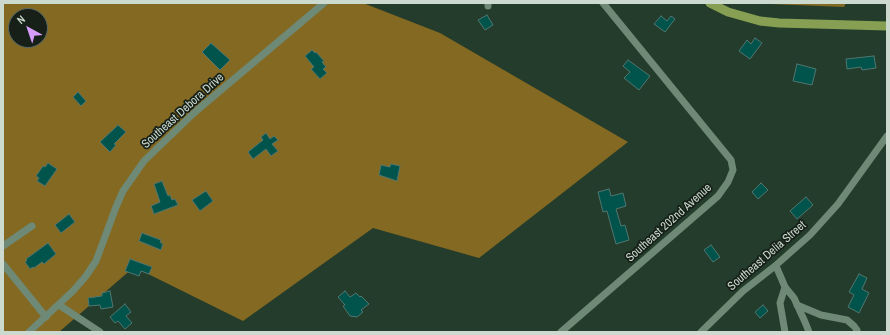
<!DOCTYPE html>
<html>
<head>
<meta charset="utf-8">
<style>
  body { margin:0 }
  #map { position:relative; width:890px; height:335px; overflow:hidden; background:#243c2b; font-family:"Archivo Narrow",sans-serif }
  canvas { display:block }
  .frame { position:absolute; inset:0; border:4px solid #cbd9ce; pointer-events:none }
  .north { position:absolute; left:8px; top:8px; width:40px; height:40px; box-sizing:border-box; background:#162018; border:1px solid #5e6a61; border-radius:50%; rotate:320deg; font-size:11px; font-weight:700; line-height:16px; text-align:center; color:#cbd9ce }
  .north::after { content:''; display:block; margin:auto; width:14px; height:18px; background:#d79bf9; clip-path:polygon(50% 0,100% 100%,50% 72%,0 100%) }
</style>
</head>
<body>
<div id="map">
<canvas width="890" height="335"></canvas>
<div class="frame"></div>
<div class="north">N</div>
</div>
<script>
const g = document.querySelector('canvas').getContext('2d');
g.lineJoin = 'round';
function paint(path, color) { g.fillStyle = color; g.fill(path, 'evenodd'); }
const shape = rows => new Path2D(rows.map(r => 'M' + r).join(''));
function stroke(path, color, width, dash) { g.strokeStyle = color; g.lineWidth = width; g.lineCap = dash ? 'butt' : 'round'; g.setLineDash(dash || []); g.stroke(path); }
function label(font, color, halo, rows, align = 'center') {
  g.font = font + ' "Archivo Narrow",sans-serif'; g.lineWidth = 3.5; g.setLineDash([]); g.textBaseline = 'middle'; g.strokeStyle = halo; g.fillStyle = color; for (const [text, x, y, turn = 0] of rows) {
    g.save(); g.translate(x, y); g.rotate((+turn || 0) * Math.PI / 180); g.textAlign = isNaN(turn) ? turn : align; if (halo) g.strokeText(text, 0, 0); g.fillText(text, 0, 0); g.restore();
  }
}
const forest = shape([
  [3,3,363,3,440,33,628,142,479,258,373,228,243,321,134,267,59,332,3,332],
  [16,16,40,16,40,40,16,40],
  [747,3,846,3,844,7]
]);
const stream = shape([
  [887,293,887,294]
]);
const building = shape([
  [487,15,493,25,485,30,478,20,487,15],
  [661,16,667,21,671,16,675,19,665,32,654,24,661,16],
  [755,38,762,43,750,59,739,51,747,40,751,44,755,38],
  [211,43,230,60,220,70,202,52,211,43],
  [312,50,315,53,316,52,324,61,322,62,326,67,323,69,327,73,320,79,311,69,314,67,305,56,312,50],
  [874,56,876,68,862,70,861,67,847,69,846,59,874,56],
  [628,60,650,76,639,90,624,78,630,72,623,66,628,60],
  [797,64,816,69,812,85,793,81,797,64],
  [78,92,86,101,81,106,73,97,78,92],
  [118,125,126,132,114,144,116,145,110,152,100,142,118,125],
  [266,133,270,139,274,136,278,140,272,144,278,151,271,156,266,149,253,159,248,152,263,140,261,137,266,133],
  [48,163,57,169,45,186,37,181,39,178,36,176,43,166,45,167,48,163],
  [391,164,400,166,397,181,379,175,381,165,390,167,391,164],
  [162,181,168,196,170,195,172,200,175,199,178,205,154,214,151,206,160,202,154,184,162,181],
  [761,183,768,190,758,199,752,192,761,183],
  [609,189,611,196,623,193,626,206,616,209,621,226,625,225,629,240,616,244,607,211,603,212,598,192,609,189],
  [206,191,213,201,200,211,192,200,206,191],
  [806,197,813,205,797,219,790,211,806,197],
  [69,214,75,222,61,233,55,225,69,214],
  [142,233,161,240,160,242,163,244,161,250,139,241,142,233],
  [48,243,56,254,44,264,42,262,34,268,33,267,30,269,25,262,27,260,26,259,48,243],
  [711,245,720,257,713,262,704,250,711,245],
  [130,259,152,267,149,274,141,271,139,276,125,271,130,259],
  [859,274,867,278,862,289,869,293,859,313,848,307,854,295,849,292,859,274],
  [110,291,113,307,101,309,100,305,89,306,88,298,102,296,102,293,110,291],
  [345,291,350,297,356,293,360,297,361,296,369,304,361,310,363,312,357,317,350,316,343,306,345,305,338,297,345,291],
  [125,304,131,312,126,316,132,323,125,329,118,321,115,323,110,317,125,304],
  [763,305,768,311,760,318,755,312,763,305]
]);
const minor = shape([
  [488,6,488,3],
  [3,246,32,226],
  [3,264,46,317],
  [776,266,785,287,780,303,785,332],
  [785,287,794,298,805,322,809,332],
  [59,305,100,332],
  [797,305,821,315,847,320,854,326,857,330,856,332],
  [29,332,73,291,86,276,96,261,116,207,123,191,144,161,195,112,324,3],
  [561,332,718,196,728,182,733,170,731,160,603,3],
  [701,332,743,291,775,266,810,235,838,204,887,136]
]);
const major = shape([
  [710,3,728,12,760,21,779,23,887,26]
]);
const streetNames = [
  ["Southeast Debora Drive",183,111,-42],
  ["Southeast 202nd Avenue",669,223,-42],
  ["Southeast Delia Street",767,256,-41]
];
paint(forest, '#846922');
stroke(stream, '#0d1d22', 2);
paint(building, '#01544c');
stroke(building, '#517670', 1);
stroke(minor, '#6e8975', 7);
stroke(major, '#869f53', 9);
label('12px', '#cbd9ce', '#162018', streetNames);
</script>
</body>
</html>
